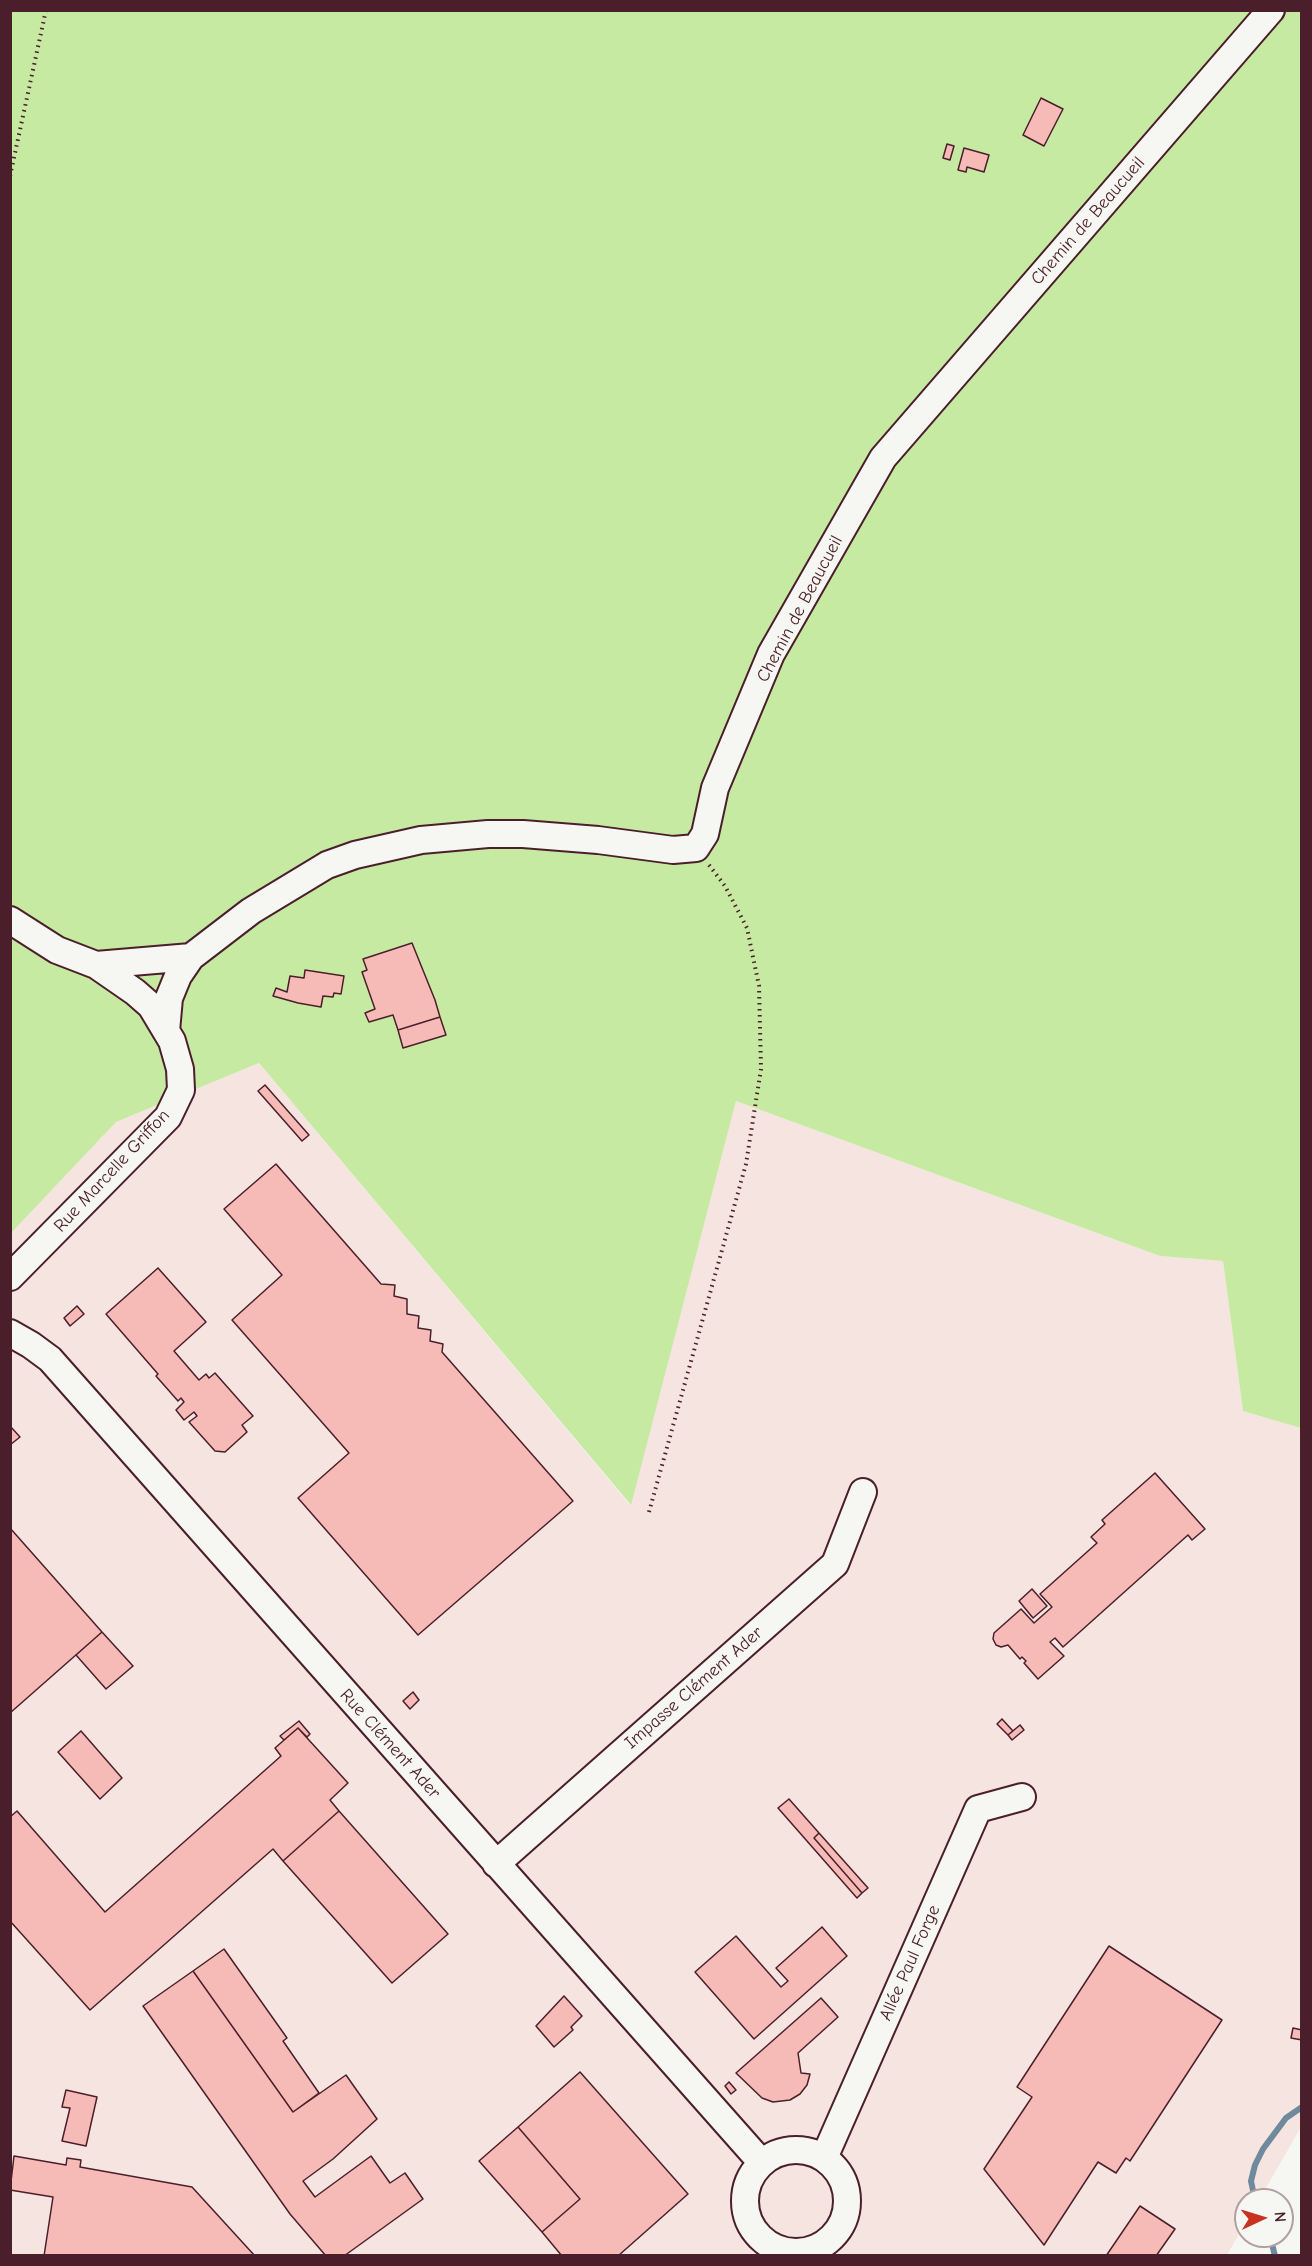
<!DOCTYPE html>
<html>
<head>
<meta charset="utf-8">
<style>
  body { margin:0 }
  #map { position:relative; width:1312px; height:2266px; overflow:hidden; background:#f6f6f2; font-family:"Comic Neue",sans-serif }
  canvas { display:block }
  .frame { position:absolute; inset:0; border:12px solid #4a1f2b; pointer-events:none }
  .north { position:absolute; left:1234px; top:2188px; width:60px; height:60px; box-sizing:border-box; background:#f6f6f2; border:2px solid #b1a0a2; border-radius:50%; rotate:86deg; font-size:16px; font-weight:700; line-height:24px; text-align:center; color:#4a1f2b }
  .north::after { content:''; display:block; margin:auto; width:21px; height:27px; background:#c8321e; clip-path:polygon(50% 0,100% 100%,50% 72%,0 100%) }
</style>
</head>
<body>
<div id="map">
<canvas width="1312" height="2266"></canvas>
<div class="frame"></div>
<div class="north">N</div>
</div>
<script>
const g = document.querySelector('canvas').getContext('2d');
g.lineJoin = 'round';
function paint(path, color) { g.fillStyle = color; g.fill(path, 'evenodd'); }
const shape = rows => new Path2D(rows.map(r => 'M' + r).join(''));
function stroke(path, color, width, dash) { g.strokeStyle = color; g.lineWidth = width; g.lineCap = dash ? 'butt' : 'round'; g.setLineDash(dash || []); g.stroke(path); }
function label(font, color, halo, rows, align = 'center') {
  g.font = font + ' "Comic Neue",sans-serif'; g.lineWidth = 4.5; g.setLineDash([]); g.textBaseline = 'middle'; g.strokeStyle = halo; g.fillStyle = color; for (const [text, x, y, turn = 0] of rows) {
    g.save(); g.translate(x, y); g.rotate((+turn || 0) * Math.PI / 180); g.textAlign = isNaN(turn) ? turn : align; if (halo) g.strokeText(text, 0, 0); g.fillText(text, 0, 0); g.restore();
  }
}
const built = shape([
  [259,1063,630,1505,736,1101,1160,1256,1223,1261,1243,1411,1302,1428,1301,2127,1259,2200,1246,2200,1246,2222,1227,2255,11,2255,10,1233,116,1122]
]);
const green = shape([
  [11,11,1301,11,1301,1428,1243,1411,1223,1261,1160,1256,736,1101,631,1505,259,1063,116,1122,11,1233]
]);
const stream = shape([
  [1255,2200,1251,2181,1255,2165,1263,2149,1286,2118,1302,2107],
  [1270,2236,1275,2256]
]);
const building = shape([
  [1041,98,1063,109,1044,146,1023,135,1041,98],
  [947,144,954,146,950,160,943,158,947,144],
  [964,148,989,155,984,172,967,167,966,172,958,170,964,148],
  [412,943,435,1000,440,1017,398,1030,393,1015,369,1022,365,1013,375,1009,362,972,367,970,363,959,412,943],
  [305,970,344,976,341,994,334,993,333,997,323,996,321,1007,298,1003,273,996,276,988,287,992,290,976,304,978,305,970],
  [440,1017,446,1035,403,1048,398,1030,440,1017],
  [265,1085,309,1135,302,1141,258,1091,265,1085],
  [276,1164,381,1284,395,1285,394,1296,407,1299,407,1314,419,1316,418,1328,431,1330,430,1341,443,1344,442,1352,573,1501,418,1635,298,1498,349,1453,232,1320,282,1275,224,1209,276,1164],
  [158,1268,206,1322,174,1351,199,1380,206,1374,209,1378,215,1373,253,1416,242,1425,247,1432,225,1452,215,1451,189,1422,197,1416,194,1412,184,1420,176,1410,184,1402,181,1398,178,1401,156,1376,158,1374,106,1314,158,1268],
  [77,1306,84,1314,70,1326,64,1318,77,1306],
  [10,1426,20,1437,10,1445,10,1426],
  [1155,1473,1205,1529,1192,1540,1188,1535,1063,1647,1055,1638,1050,1642,1064,1656,1038,1679,1024,1663,1026,1661,1022,1657,1020,1659,1008,1645,1001,1647,996,1645,993,1639,994,1633,1021,1609,1034,1623,1052,1607,1040,1594,1097,1543,1091,1537,1105,1524,1102,1520,1155,1473],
  [10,1528,102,1632,10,1713,10,1528],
  [1032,1589,1047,1606,1033,1618,1019,1601,1032,1589],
  [102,1632,133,1666,106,1689,76,1655,102,1632],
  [413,1692,419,1700,410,1709,403,1701,413,1692],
  [1002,1719,1013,1731,1008,1735,997,1724,1002,1719],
  [299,1721,310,1734,307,1737,298,1728,284,1740,280,1736,299,1721],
  [1020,1725,1024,1730,1012,1740,1008,1735,1020,1725],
  [298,1728,348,1783,330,1800,339,1811,283,1861,273,1849,90,2010,10,1921,10,1817,17,1811,105,1912,281,1756,275,1748,298,1728],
  [81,1731,122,1778,100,1799,58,1752,81,1731],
  [789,1799,819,1833,814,1838,862,1893,857,1898,778,1808,789,1799],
  [339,1811,448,1934,392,1983,283,1861,339,1811],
  [819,1833,868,1888,862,1893,814,1838,819,1833],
  [822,1927,847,1956,754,2039,695,1972,736,1936,781,1987,788,1981,776,1968,822,1927],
  [1109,1946,1222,2020,1130,2161,1126,2158,1116,2173,1098,2162,1044,2245,984,2169,1032,2097,1017,2087,1109,1946],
  [224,1949,287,2038,283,2041,319,2093,293,2112,193,1971,224,1949],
  [193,1971,293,2112,346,2075,377,2119,333,2159,303,2181,315,2197,371,2156,390,2183,405,2173,423,2199,344,2256,326,2256,290,2214,143,2006,193,1971],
  [564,1996,582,2016,571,2027,573,2030,554,2047,536,2026,564,1996],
  [821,1998,838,2017,798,2053,801,2073,810,2074,807,2085,800,2094,790,2100,773,2102,762,2098,736,2073,821,1998],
  [1293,2028,1302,2030,1302,2040,1291,2038,1293,2028],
  [580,2072,688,2194,618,2256,562,2256,542,2232,580,2199,518,2127,580,2072],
  [729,2082,736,2090,731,2094,725,2086,729,2082],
  [66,2090,97,2097,86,2146,62,2141,70,2108,62,2107,66,2090],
  [518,2127,580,2199,542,2232,479,2161,518,2127],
  [14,2156,66,2165,67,2158,81,2160,80,2167,192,2187,255,2256,44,2256,53,2197,10,2190,14,2156],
  [1140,2206,1175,2229,1156,2256,1106,2256,1140,2206]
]);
const path = shape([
  [10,176,46,10],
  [649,1512,746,1164,761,1069,759,986,747,928,725,886,709,865],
  [804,2252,807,2256]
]);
const minor = shape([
  [10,920,57,950,96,965,135,992,151,1006,172,1041,180,1069,181,1090,168,1117,10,1277],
  [191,957,251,911,327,865,355,855,421,840,488,834,523,834,598,840,673,850,696,848,705,834,715,788,771,654,883,458,1271,10],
  [96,965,191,957,178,976,169,998,166,1031],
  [10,1333,31,1345,50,1359,762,2163],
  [496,1864,835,1564,863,1492],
  '745 2201a51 51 0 1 1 102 0a51 51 0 1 1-102 0Z',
  [824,2158,978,1809,1022,1797]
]);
const streetNames = [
  ["Chemin de Beaucueil",1088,221,-49],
  ["Chemin de Beaucueil",800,609,-62],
  ["Rue Marcelle Griffon",112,1171,-47],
  ["Impasse Clément Ader",694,1688,-41],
  ["Rue Clément Ader",390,1744,48],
  ["Allée Paul Forge",910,1963,-66]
];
paint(built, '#f6e4e0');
paint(green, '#c7eaa3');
stroke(stream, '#6f899d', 6);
paint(building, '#f7bbb7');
stroke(building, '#4a1f2b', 1.5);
stroke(minor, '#4a1f2b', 30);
stroke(path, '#4a1f2b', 4, [1.5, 4.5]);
stroke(minor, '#f6f6f2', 26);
label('18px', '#4a1f2b', '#f6f6f2', streetNames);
</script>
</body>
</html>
